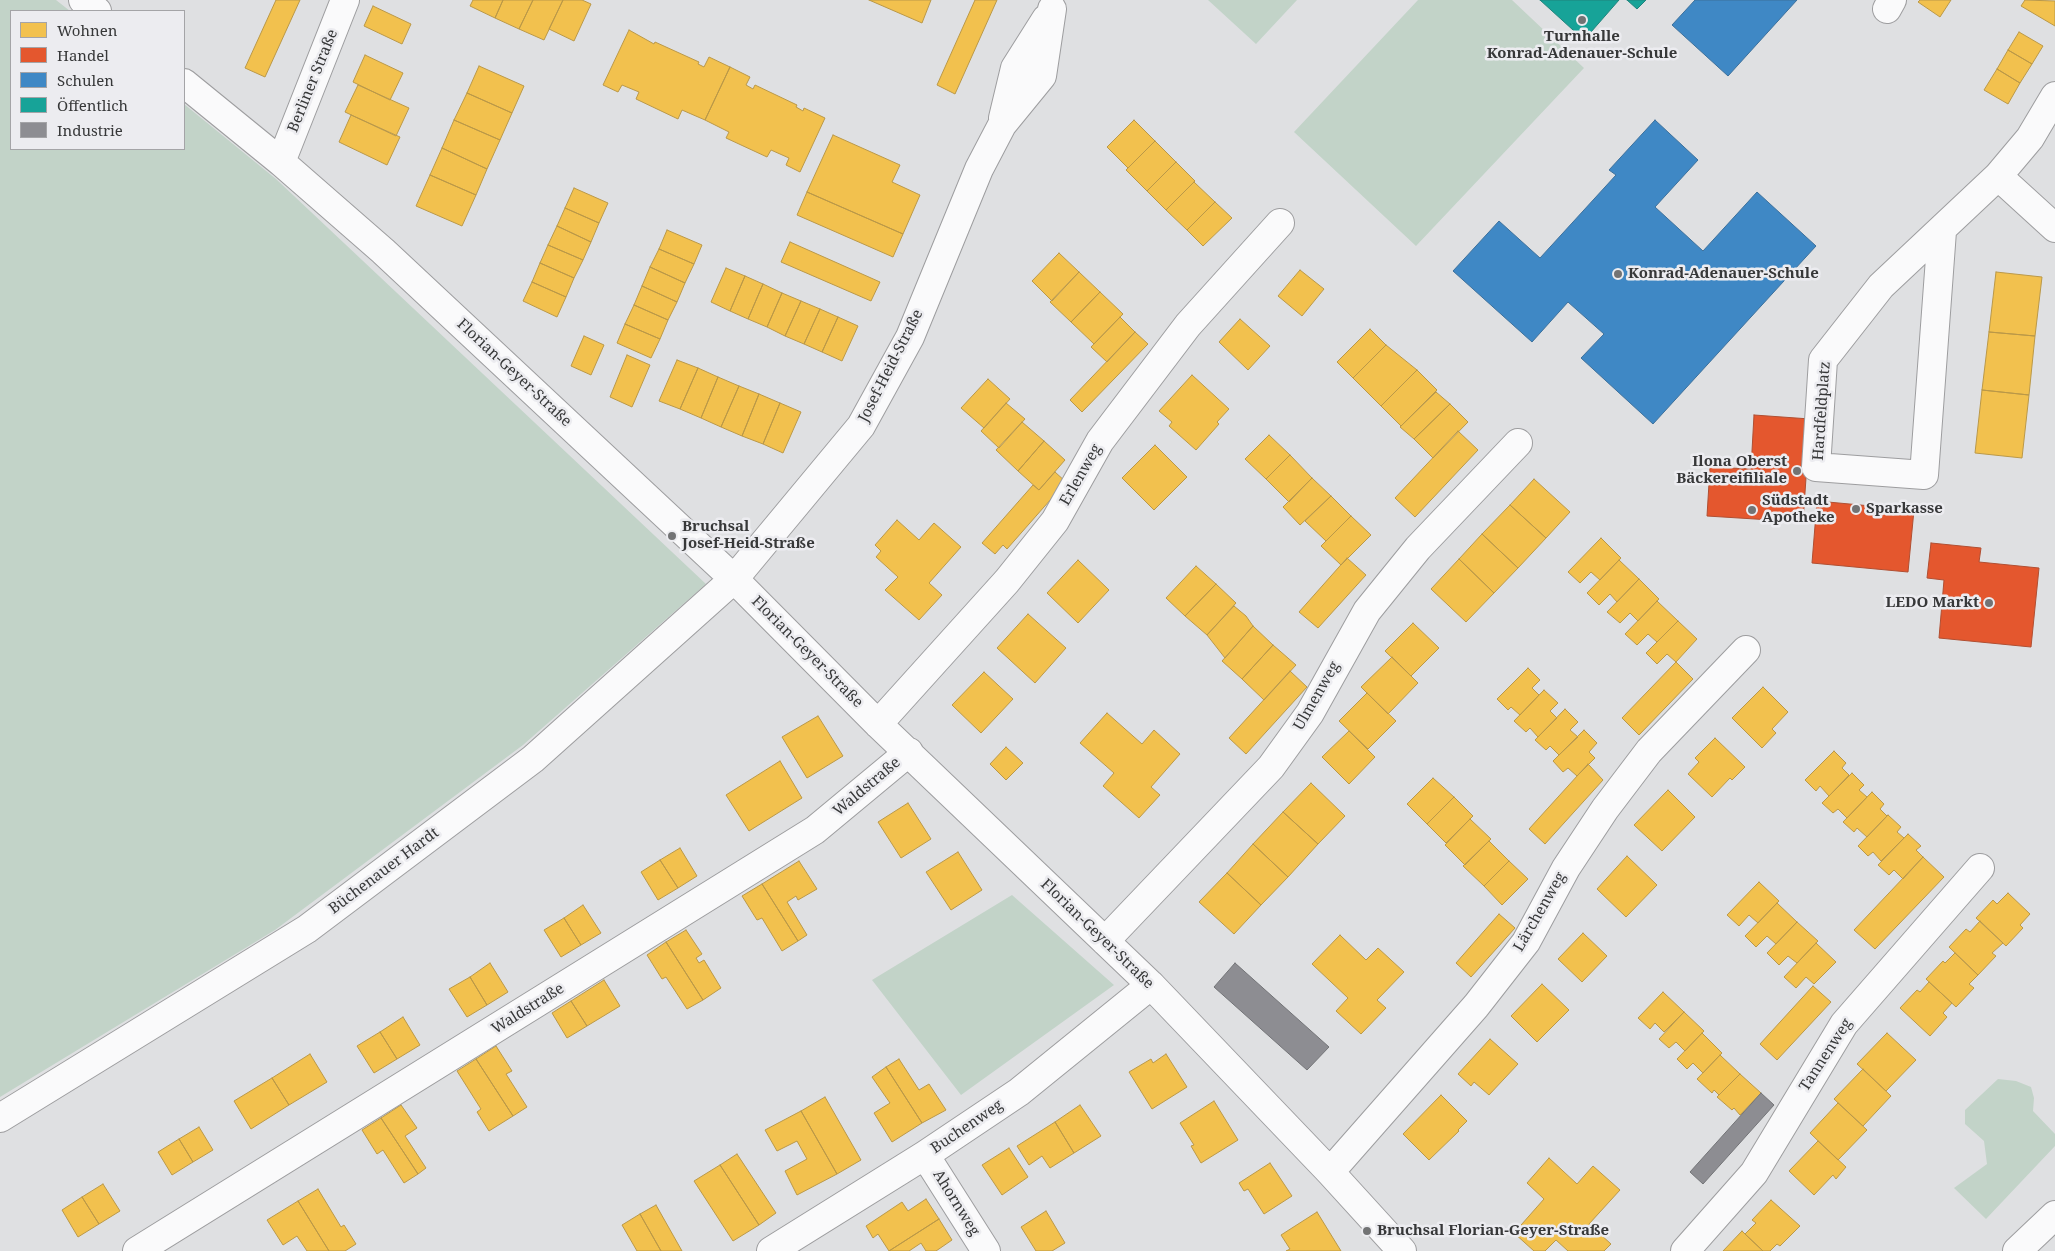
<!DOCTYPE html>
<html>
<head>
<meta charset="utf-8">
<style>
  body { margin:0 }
  #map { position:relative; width:2055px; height:1251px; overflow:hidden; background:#dfe0e2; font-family:"Noto Serif",serif }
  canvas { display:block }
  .legend { position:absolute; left:10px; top:10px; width:175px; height:140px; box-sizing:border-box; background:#ececf0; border:1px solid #a4a4a7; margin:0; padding:6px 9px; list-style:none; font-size:15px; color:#373839 }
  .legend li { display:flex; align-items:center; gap:10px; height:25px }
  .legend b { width:25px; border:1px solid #a4a4a7 }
</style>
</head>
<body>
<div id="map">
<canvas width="2055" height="1251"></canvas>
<ul class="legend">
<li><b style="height:14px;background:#f2c14e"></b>Wohnen</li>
<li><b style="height:14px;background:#e4572e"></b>Handel</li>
<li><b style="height:14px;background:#3f88c5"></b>Schulen</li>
<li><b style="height:14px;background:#17a398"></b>Öffentlich</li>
<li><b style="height:14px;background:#8d8d92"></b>Industrie</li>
</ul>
</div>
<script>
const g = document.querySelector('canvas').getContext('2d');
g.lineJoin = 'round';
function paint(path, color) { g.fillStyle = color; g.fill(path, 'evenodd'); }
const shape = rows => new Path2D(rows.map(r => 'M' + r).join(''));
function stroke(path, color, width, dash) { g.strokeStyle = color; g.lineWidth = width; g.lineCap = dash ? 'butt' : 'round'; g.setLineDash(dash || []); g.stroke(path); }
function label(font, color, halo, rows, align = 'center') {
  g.font = font + ' "Noto Serif",serif'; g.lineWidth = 5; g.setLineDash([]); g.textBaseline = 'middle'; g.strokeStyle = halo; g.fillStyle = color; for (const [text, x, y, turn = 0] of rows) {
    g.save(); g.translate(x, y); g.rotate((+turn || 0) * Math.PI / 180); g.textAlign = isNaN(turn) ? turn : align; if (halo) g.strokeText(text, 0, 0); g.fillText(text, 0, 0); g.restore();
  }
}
const green = shape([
  [0,0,56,0,70,11,11,11,11,149,184,149,184,104,276,179,706,584,523,745,275,930,0,1097],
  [1208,0,1297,0,1256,44],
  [1418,0,1512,0,1584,68,1416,246,1294,132],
  [1012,895,1114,985,961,1095,872,980],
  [1998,1079,2016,1081,2031,1087,2034,1098,2033,1111,2055,1134,2055,1146,1986,1219,1954,1188,1987,1164,1984,1141,1965,1124,1965,1110]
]);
const homes = shape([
  [276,0,300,0,265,77,245,68,276,0],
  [473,0,503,0,495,18,470,6,473,0],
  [503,0,533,0,519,29,495,18,503,0],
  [533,0,563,0,544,40,519,29,533,0],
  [563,0,582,0,591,4,574,41,549,29,563,0],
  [869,0,931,0,922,23,869,0],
  [975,0,997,0,955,94,937,85,975,0],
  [1920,0,1951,0,1940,17,1918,2,1920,0],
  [2025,0,2055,1,2055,26,2021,6,2025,0],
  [373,6,411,24,402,44,364,26,373,6],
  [629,30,654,44,655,42,699,62,698,64,704,67,709,57,730,67,705,120,682,110,678,119,636,99,639,92,622,85,618,92,603,85,629,30],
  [2019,32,2043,46,2032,64,2008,50,2019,32],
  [2008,50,2032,64,2020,83,1997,69,2008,50],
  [365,55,403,73,390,100,353,82,365,55],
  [479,66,524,86,512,113,467,93,479,66],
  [730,67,750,77,746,85,753,89,755,85,797,105,796,107,803,111,804,108,825,118,800,172,786,165,789,158,771,150,767,157,726,138,729,132,705,120,730,67],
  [1997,69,2020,83,2008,104,1984,90,1997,69],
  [358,85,409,108,396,136,345,112,358,85],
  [467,93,512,113,500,140,454,120,467,93],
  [351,115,400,137,387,165,339,142,351,115],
  [454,120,500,140,487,169,442,148,454,120],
  [1134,120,1155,141,1128,168,1107,147,1134,120],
  [833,135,900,165,892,182,920,195,903,234,807,192,833,135],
  [1155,141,1176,162,1147,191,1126,170,1155,141],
  [442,148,487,169,476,195,430,175,442,148],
  [1176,162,1195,181,1166,210,1147,191,1176,162],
  [430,175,476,195,462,226,416,206,430,175],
  [1194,182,1215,202,1187,230,1166,210,1194,182],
  [574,188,608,203,599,223,565,208,574,188],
  [807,192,903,234,893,257,797,215,807,192],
  [1215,202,1232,218,1203,246,1187,230,1215,202],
  [565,208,599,223,591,242,557,226,565,208],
  [557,226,591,242,583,260,548,245,557,226],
  [667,230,702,245,694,264,659,249,667,230],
  [790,242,880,282,871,301,781,262,790,242],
  [548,245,583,260,574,278,540,263,548,245],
  [659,249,694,264,685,283,650,267,659,249],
  [1059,253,1079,272,1052,301,1032,281,1059,253],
  [540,263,574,278,566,297,532,282,540,263],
  [650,267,685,283,677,302,642,286,650,267],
  [726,268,745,276,730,311,711,302,726,268],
  [1300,270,1324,289,1302,316,1278,296,1300,270],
  [1079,272,1100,292,1071,322,1050,302,1079,272],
  [1996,272,2042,277,2035,336,1989,332,1996,272],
  [745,276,763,284,748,319,730,311,745,276],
  [532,282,566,297,557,317,523,301,532,282],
  [763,284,782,293,767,327,748,319,763,284],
  [642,286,677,302,668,320,634,305,642,286],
  [1100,292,1123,314,1094,344,1071,322,1100,292],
  [782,293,801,301,785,336,767,327,782,293],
  [801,301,820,309,804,344,785,336,801,301],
  [634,305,668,320,660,339,625,324,634,305],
  [820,309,838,317,822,352,804,344,820,309],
  [838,317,858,326,842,361,822,352,838,317],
  [1120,317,1135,332,1107,362,1091,347,1120,317],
  [1240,319,1270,346,1248,370,1219,342,1240,319],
  [625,324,660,339,651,358,617,343,625,324],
  [1370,329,1386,345,1353,378,1337,362,1370,329],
  [1135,332,1148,344,1082,412,1070,400,1135,332],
  [1989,332,2035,336,2029,395,1982,390,1989,332],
  [584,336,604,345,591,375,571,366,584,336],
  [1386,345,1417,370,1381,406,1353,378,1386,345],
  [627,355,650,365,632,407,610,397,627,355],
  [677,360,698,368,680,409,659,401,677,360],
  [698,368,718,377,701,418,680,409,698,368],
  [1417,370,1437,390,1401,426,1381,406,1417,370],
  [1192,375,1229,409,1217,422,1219,424,1196,450,1169,426,1172,422,1159,411,1192,375],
  [718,377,739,386,721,427,701,418,718,377],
  [988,379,1010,399,984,428,961,408,988,379],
  [739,386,759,394,742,436,721,427,739,386],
  [1982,390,2029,395,2022,458,1975,453,1982,390],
  [1436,392,1450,404,1414,439,1400,427,1436,392],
  [759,394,780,403,763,444,742,436,759,394],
  [780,403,801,412,783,453,763,444,780,403],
  [1006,403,1025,419,999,448,981,431,1006,403],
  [1450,404,1468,422,1433,458,1414,439,1450,404],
  [1022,422,1044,441,1018,471,996,450,1022,422],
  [1458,431,1478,450,1415,517,1395,498,1458,431],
  [1269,435,1290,455,1266,479,1245,459,1269,435],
  [1044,441,1065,460,1039,490,1018,471,1044,441],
  [1155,445,1187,477,1154,510,1122,478,1155,445],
  [1290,455,1312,478,1289,502,1266,479,1290,455],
  [1055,472,1066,482,1007,549,1003,545,995,554,982,543,1033,485,1039,490,1055,472],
  [1312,478,1331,496,1300,525,1283,507,1312,478],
  [1534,479,1570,512,1546,538,1510,505,1534,479],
  [1331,496,1351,516,1326,541,1305,521,1331,496],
  [1510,505,1546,538,1518,568,1482,534,1510,505],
  [1351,516,1371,535,1341,565,1321,546,1351,516],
  [897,520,919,540,934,523,961,547,929,583,942,595,919,620,885,590,898,577,876,557,881,551,875,545,897,520],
  [1482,534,1518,568,1494,593,1459,559,1482,534],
  [1601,538,1621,558,1600,580,1591,572,1580,583,1568,572,1601,538],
  [1347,558,1366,575,1318,628,1299,612,1347,558],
  [1459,559,1494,593,1466,622,1431,589,1459,559],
  [1078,560,1109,590,1078,623,1047,593,1078,560],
  [1619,560,1639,579,1617,602,1610,594,1599,605,1587,593,1619,560],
  [1196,566,1216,584,1185,616,1166,598,1196,566],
  [1639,579,1659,599,1638,621,1630,613,1620,623,1607,612,1639,579],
  [1216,584,1236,603,1207,635,1185,616,1216,584],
  [1657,601,1678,621,1657,642,1648,634,1637,645,1625,634,1657,601],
  [1234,606,1246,616,1253,626,1225,658,1207,635,1234,606],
  [1028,614,1066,648,1035,683,997,648,1028,614],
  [1678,621,1697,639,1676,662,1667,654,1657,664,1646,653,1678,621],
  [1413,623,1439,648,1411,676,1385,651,1413,623],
  [1253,626,1273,645,1242,679,1222,661,1253,626],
  [1273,645,1296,665,1264,700,1242,679,1273,645],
  [1392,657,1418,683,1388,714,1361,687,1392,657],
  [1676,662,1693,679,1639,735,1622,718,1676,662],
  [1528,668,1540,680,1532,688,1539,695,1520,715,1511,707,1508,710,1497,699,1528,668],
  [1290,671,1307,687,1246,754,1229,738,1290,671],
  [984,672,1013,699,981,733,952,705,984,672],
  [1763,687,1788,712,1772,729,1776,733,1762,748,1732,718,1763,687],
  [1544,690,1558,703,1550,711,1557,718,1538,737,1530,728,1526,732,1514,721,1544,690],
  [1367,693,1396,721,1368,749,1339,721,1367,693],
  [1565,709,1578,722,1570,730,1578,737,1559,755,1550,746,1546,750,1535,740,1565,709],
  [1107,713,1142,744,1154,730,1180,754,1151,787,1160,795,1139,818,1103,786,1114,773,1080,743,1107,713],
  [818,716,843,756,807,778,782,737,818,716],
  [1584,730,1597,743,1589,752,1595,758,1577,776,1568,768,1563,772,1553,761,1584,730],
  [1349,731,1375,757,1349,784,1322,757,1349,731],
  [1715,738,1745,767,1732,780,1730,778,1712,797,1688,774,1699,762,1695,758,1715,738],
  [1006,747,1023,763,1006,780,990,764,1006,747],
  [1834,751,1846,763,1842,768,1849,775,1829,796,1820,786,1816,791,1805,780,1834,751],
  [780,761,802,798,749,831,726,795,780,761],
  [1588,764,1603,780,1545,844,1529,829,1588,764],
  [1852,773,1864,785,1859,790,1867,797,1847,818,1838,809,1833,813,1822,803,1852,773],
  [1433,778,1454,797,1427,824,1407,804,1433,778],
  [1311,783,1345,816,1318,844,1283,812,1311,783],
  [1668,790,1695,817,1662,851,1634,825,1668,790],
  [1872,792,1884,804,1880,809,1887,816,1867,837,1857,828,1854,832,1843,822,1872,792],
  [1454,797,1473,816,1446,843,1427,824,1454,797],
  [908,803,931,839,901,858,878,822,908,803],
  [1283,812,1318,844,1288,877,1253,844,1283,812],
  [1888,815,1901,827,1897,832,1904,838,1881,861,1873,852,1868,856,1858,846,1888,815],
  [1470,819,1491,839,1465,865,1445,845,1470,819],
  [1908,834,1921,846,1916,850,1923,857,1903,879,1894,870,1889,875,1878,865,1908,834],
  [1489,841,1509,861,1484,886,1463,866,1489,841],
  [1253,844,1288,877,1261,905,1227,873,1253,844],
  [680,848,697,876,678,888,660,860,680,848],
  [958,852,982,890,951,910,926,872,958,852],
  [1627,856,1657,885,1626,917,1597,889,1627,856],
  [1923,857,1944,877,1875,949,1854,930,1923,857],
  [660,860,678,888,658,900,641,872,660,860],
  [799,861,817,889,798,900,796,896,787,902,807,935,798,941,762,884,799,861],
  [1509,861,1528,879,1502,905,1484,886,1509,861],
  [1227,873,1261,905,1234,934,1199,902,1227,873],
  [1759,882,1779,901,1758,923,1749,915,1739,926,1727,915,1759,882],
  [762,884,798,941,782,951,762,918,757,920,742,896,762,884],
  [2008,893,2030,914,2020,925,2023,928,2006,946,1976,918,1993,900,1997,904,2008,893],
  [1777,903,1797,922,1776,944,1767,936,1756,947,1745,936,1777,903],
  [583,905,601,933,581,945,564,918,583,905],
  [1499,914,1515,928,1471,977,1456,963,1499,914],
  [564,918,581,945,561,957,544,930,564,918],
  [1980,921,2003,943,1992,953,1996,956,1978,975,1949,947,1966,929,1970,932,1980,921],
  [1797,922,1818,941,1797,963,1788,956,1779,965,1767,953,1797,922],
  [686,930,702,954,696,958,699,963,704,960,721,988,703,1000,666,942,686,930],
  [1583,933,1607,956,1582,982,1558,959,1583,933],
  [1340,935,1366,960,1378,948,1404,972,1377,1000,1386,1008,1361,1034,1336,1011,1348,998,1312,964,1340,935],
  [666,942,703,1000,687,1009,666,977,662,979,647,955,666,942],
  [1816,943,1836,962,1814,984,1806,977,1796,988,1784,977,1816,943],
  [1955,953,1978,975,1969,984,1974,988,1956,1007,1926,979,1943,961,1945,963,1955,953],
  [490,963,508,992,487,1005,470,977,490,963],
  [470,977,487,1005,467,1017,449,989,470,977],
  [604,980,620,1006,587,1026,571,1001,604,980],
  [1929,982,1952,1003,1943,1013,1947,1017,1930,1036,1900,1008,1917,990,1920,992,1929,982],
  [1542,984,1569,1010,1537,1042,1511,1016,1542,984],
  [1813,986,1831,1002,1777,1060,1760,1044,1813,986],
  [1663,992,1684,1012,1664,1032,1655,1023,1650,1029,1638,1018,1663,992],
  [571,1001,587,1026,567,1038,552,1013,571,1001],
  [1684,1012,1704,1031,1685,1051,1676,1042,1669,1048,1659,1039,1684,1012],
  [403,1017,420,1045,397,1059,380,1032,403,1017],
  [380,1032,397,1059,374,1073,357,1046,380,1032],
  [1702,1033,1722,1053,1703,1073,1693,1063,1687,1069,1677,1059,1702,1033],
  [1887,1033,1916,1060,1886,1091,1857,1064,1887,1033],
  [1490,1039,1518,1064,1489,1095,1474,1082,1471,1086,1458,1074,1490,1039],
  [496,1046,512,1071,506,1074,527,1107,513,1116,476,1059,496,1046],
  [310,1054,327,1082,289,1105,272,1078,310,1054],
  [1166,1054,1187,1087,1152,1109,1129,1072,1151,1059,1153,1063,1166,1054],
  [1720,1055,1740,1074,1719,1095,1714,1090,1712,1093,1697,1079,1720,1055],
  [476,1059,513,1116,489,1131,477,1112,481,1109,457,1071,476,1059],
  [899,1059,919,1090,929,1084,946,1110,922,1123,886,1067,899,1059],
  [886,1067,922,1123,892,1142,874,1113,890,1103,872,1077,886,1067],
  [1863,1069,1891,1096,1863,1126,1834,1099,1863,1069],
  [1740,1074,1761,1093,1740,1115,1734,1108,1732,1110,1717,1097,1740,1074],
  [272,1078,289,1105,251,1129,234,1101,272,1078],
  [1441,1095,1467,1121,1458,1130,1459,1131,1429,1160,1403,1134,1441,1095],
  [825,1097,861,1160,837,1174,801,1111,825,1097],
  [1214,1101,1238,1140,1201,1163,1191,1146,1194,1145,1180,1123,1214,1101],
  [1838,1103,1867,1130,1838,1160,1810,1133,1838,1103],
  [401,1105,417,1128,405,1136,426,1168,418,1174,381,1118,401,1105],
  [1080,1105,1101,1136,1074,1153,1055,1122,1080,1105],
  [801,1111,837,1174,797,1195,785,1171,807,1159,797,1141,777,1151,765,1130,801,1111],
  [381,1118,418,1174,404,1183,383,1150,377,1154,362,1130,381,1118],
  [1055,1122,1074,1153,1050,1168,1042,1156,1029,1165,1017,1146,1055,1122],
  [199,1127,213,1150,193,1162,179,1139,199,1127],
  [179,1139,193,1162,172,1175,158,1152,179,1139],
  [1818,1141,1846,1167,1836,1179,1833,1175,1814,1195,1789,1171,1818,1141],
  [1009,1148,1028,1177,1002,1195,982,1165,1009,1148],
  [737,1154,776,1213,759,1225,720,1165,737,1154],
  [1549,1158,1577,1184,1593,1166,1620,1190,1589,1224,1611,1244,1604,1251,1568,1251,1556,1240,1545,1251,1534,1251,1514,1233,1544,1199,1527,1183,1549,1158],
  [1270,1163,1292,1196,1264,1214,1248,1189,1244,1191,1239,1183,1270,1163],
  [720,1165,759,1225,733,1241,694,1181,720,1165],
  [103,1184,120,1211,99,1224,82,1197,103,1184],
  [318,1189,341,1227,344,1225,356,1244,345,1251,329,1251,298,1201,318,1189],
  [82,1197,99,1224,78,1237,62,1210,82,1197],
  [926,1199,939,1219,889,1251,878,1234,873,1238,866,1226,902,1202,908,1211,926,1199],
  [1771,1200,1800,1226,1780,1246,1777,1244,1770,1251,1763,1251,1745,1234,1756,1223,1752,1220,1771,1200],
  [298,1201,329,1251,307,1251,297,1236,283,1245,267,1220,298,1201],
  [656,1205,682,1251,661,1251,640,1214,656,1205],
  [1046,1211,1065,1243,1052,1251,1036,1251,1021,1227,1046,1211],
  [1317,1212,1341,1251,1286,1251,1290,1249,1281,1235,1317,1212],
  [640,1214,661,1251,637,1251,622,1225,640,1214],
  [939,1219,952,1240,936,1251,926,1251,921,1243,909,1251,889,1251,939,1219],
  [1742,1231,1745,1234,1763,1251,1723,1251,1742,1231]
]);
const shops = shape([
  [1754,415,1810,419,1803,522,1707,516,1710,467,1751,469,1754,415],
  [1817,501,1914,510,1908,572,1812,563,1817,501],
  [1931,543,1981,548,1979,562,2039,568,2031,647,1939,638,1944,580,1927,578,1931,543]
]);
const schools = shape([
  [1695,0,1797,0,1728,76,1672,25,1695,0],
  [1655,120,1698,160,1655,207,1703,251,1757,192,1816,246,1653,424,1581,358,1604,334,1568,302,1532,342,1453,271,1499,221,1540,258,1616,175,1609,170,1655,120]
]);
const public = shape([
  [1540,0,1619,0,1584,40,1540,0],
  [1627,0,1646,0,1637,9,1627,0]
]);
const industry = shape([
  [1235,963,1329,1047,1307,1070,1214,987,1235,963],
  [1761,1093,1774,1105,1703,1184,1690,1172,1761,1093]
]);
const street = shape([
  [83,0,97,11],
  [1887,9,1892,0],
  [184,83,281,162,383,251,734,579,878,724,1151,985,1330,1172,1402,1251],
  [1003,118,1015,68,1046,19],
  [281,162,345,0],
  [1998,176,2055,228],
  [1942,231,1924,475,1816,467,1823,360,1881,286,1998,176,2030,138,2055,96],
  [878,724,1007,581,1055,521,1100,441,1188,325,1280,223],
  [1105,941,1271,767,1310,713,1367,611,1418,548,1518,443],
  [0,1118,307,929,533,759,734,579,861,426,910,337,979,169,1002,125,1042,76,1052,9],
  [925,1155,986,1251],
  [1330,1172,1476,1006,1526,942,1566,868,1605,809,1649,751,1746,650],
  [137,1251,815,830,909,752],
  [771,1251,925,1155,1019,1092,1151,985],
  [1685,1251,1754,1173,1844,1024,1980,868],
  [2017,1251,2055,1215]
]);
const markers = [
  [1582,20,5,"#727374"],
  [1618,274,5,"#727374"],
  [1797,471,5,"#727374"],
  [1856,509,5,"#727374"],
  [1752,510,5,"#727374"],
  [672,536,5,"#727374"],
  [1989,603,5,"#727374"],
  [1367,1231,5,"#727374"]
];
const poiNames = [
  ["Turnhalle",1582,37,"center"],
  ["Konrad-Adenauer-Schule",1582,54,"center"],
  ["Konrad-Adenauer-Schule",1628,274],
  ["Ilona Oberst",1787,462,"right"],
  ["Bäckereifiliale",1787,479,"right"],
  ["Südstadt",1762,501],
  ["Apotheke",1762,518],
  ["Sparkasse",1866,509],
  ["Bruchsal",682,527],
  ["Josef-Heid-Straße",682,544],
  ["LEDO Markt",1979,603,"right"],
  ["Bruchsal Florian-Geyer-Straße",1377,1231]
];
const streetNames = [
  ["Berliner Straße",313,81,-68],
  ["Josef-Heid-Straße",891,366,-63],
  ["Florian-Geyer-Straße",514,373,43],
  ["Hardfeldplatz",1822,411,-86],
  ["Erlenweg",1081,475,-60],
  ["Florian-Geyer-Straße",807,652,45],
  ["Ulmenweg",1317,696,-60],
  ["Waldstraße",867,787,-40],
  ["Büchenauer Hardt",384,871,-37],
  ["Lärchenweg",1540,912,-60],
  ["Florian-Geyer-Straße",1097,934,44],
  ["Waldstraße",528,1009,-32],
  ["Tannenweg",1826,1055,-57],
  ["Buchenweg",967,1127,-34],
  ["Ahornweg",956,1203,58]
];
paint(green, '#c2d3c8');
paint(homes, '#f2c14e');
stroke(homes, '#ba9848', 1);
paint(shops, '#e4572e');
stroke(shops, '#b04e31', 1);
paint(schools, '#3f88c5');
stroke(schools, '#3d709b', 1);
paint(public, '#17a398');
stroke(public, '#21837c', 1);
paint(industry, '#8d8d92');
stroke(industry, '#737477', 1);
stroke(street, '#9d9d9f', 30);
stroke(street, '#fafafb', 28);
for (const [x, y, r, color] of markers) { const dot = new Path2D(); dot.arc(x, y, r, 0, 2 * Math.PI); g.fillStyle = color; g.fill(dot); stroke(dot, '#ececf0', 2); }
label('bold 15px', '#373839', '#ececf0', poiNames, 'left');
label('15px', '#373839', '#ececf0', streetNames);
</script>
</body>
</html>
